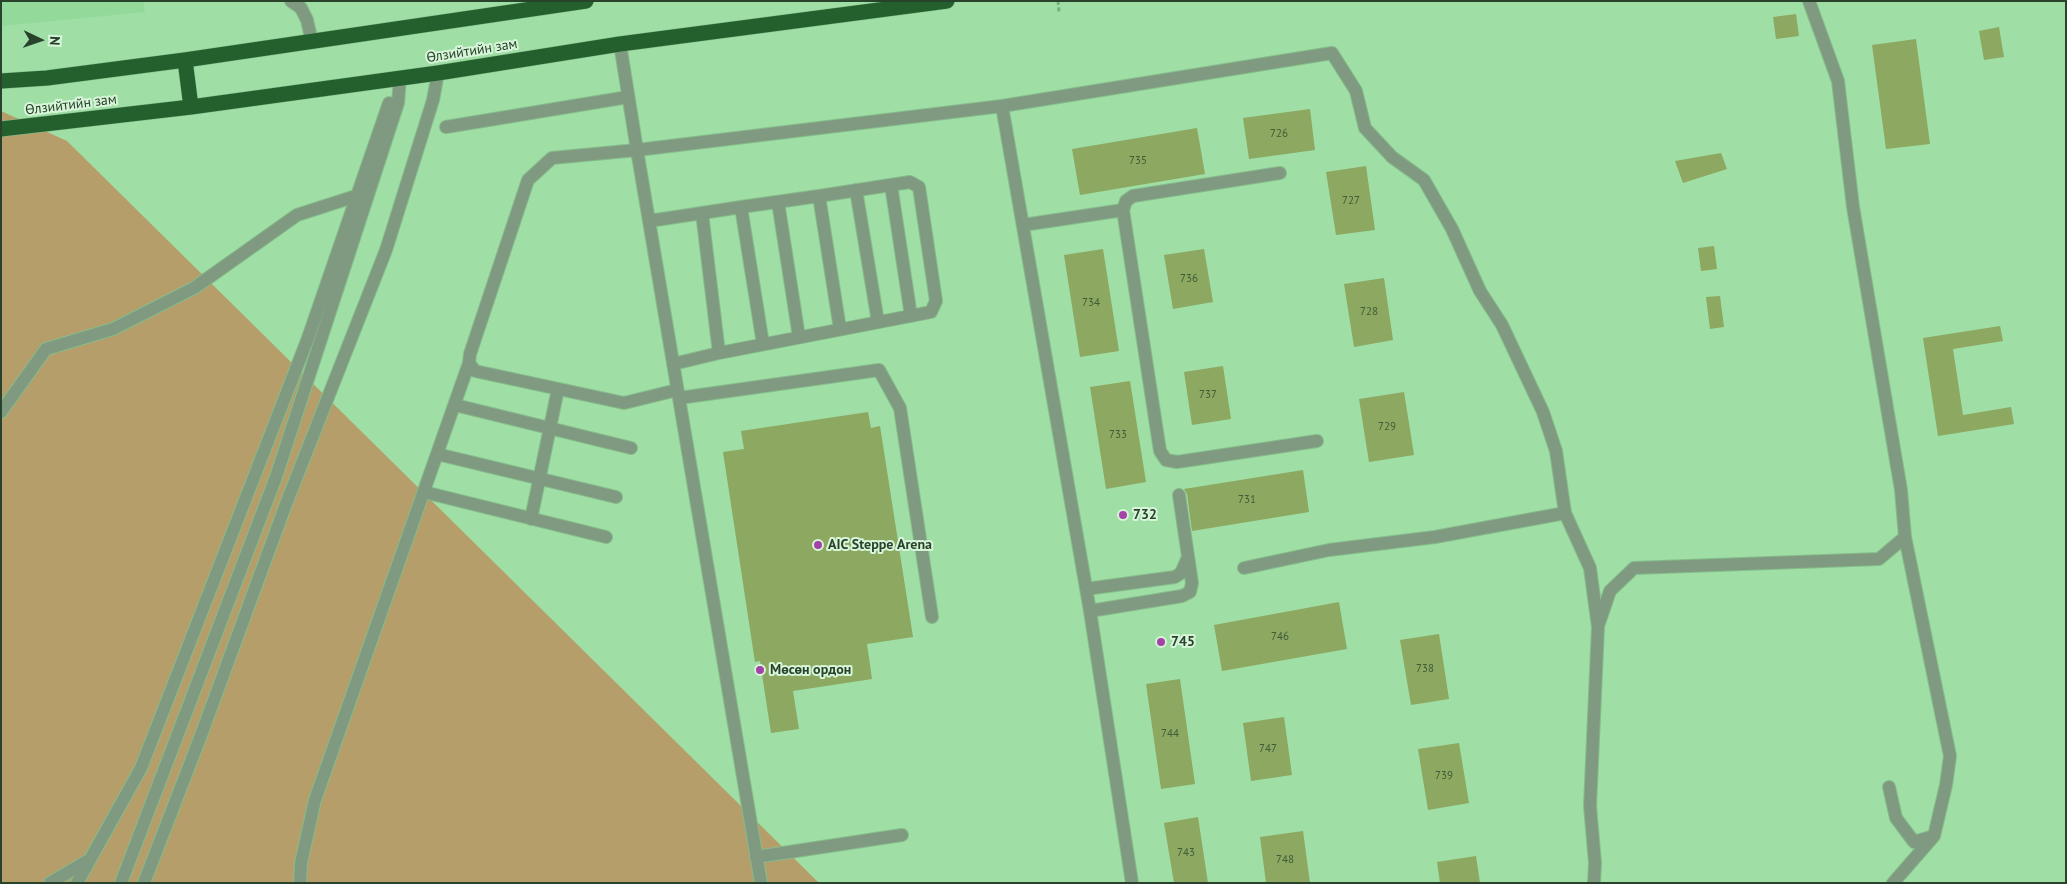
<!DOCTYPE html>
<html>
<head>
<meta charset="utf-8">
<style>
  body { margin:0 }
  #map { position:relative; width:2067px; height:884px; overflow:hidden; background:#9fdea5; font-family:"PT Sans",sans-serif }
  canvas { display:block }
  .frame { position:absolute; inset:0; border:2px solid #29422b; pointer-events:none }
  .north { position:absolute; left:15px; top:15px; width:50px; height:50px; -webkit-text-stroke:4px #d7f6d9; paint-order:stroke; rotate:93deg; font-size:14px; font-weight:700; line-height:20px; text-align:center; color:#29422b }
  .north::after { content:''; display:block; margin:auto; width:18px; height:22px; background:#29422b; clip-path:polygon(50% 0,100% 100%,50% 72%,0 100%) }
</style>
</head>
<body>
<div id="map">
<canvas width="2067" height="884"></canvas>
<div class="frame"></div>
<div class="north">N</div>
</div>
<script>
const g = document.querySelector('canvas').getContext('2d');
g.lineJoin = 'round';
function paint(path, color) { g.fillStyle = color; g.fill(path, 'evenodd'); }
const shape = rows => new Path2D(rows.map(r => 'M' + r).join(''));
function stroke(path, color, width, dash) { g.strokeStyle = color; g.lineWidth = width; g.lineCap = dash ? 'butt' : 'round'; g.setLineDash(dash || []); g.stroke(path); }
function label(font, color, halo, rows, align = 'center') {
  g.font = font + ' "PT Sans",sans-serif'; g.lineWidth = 4; g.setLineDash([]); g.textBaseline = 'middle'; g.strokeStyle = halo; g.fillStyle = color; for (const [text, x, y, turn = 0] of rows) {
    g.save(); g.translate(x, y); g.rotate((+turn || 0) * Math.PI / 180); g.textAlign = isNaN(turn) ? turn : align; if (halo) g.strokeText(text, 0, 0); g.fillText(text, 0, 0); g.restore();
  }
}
const built = shape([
  [1,1,143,1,145,12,1,26]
]);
const green = shape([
  [1,111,67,141,819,883,1,883]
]);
const building = shape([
  [1796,14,1799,36,1776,39,1773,17],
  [1999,27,2004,57,1984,60,1979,31],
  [1916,39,1930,144,1886,149,1872,45],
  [1310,109,1315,150,1249,159,1243,118],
  [1197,128,1205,174,1080,195,1072,149],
  [1721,153,1727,169,1683,183,1675,161],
  [1366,166,1375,230,1336,235,1326,172],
  [1714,246,1717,269,1701,271,1698,248],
  [1103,249,1119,351,1080,357,1064,255],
  [1204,249,1213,302,1173,309,1164,255],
  [1384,278,1393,340,1354,347,1344,284],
  [1720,296,1724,327,1710,329,1706,297],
  [2000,326,2003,341,1953,349,1963,415,2011,407,2014,424,1938,436,1923,338],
  [1223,366,1231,419,1192,425,1184,372],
  [1130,381,1146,482,1106,489,1090,387],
  [1404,392,1414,455,1369,462,1359,399],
  [868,412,871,428,880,426,913,637,867,644,872,679,793,691,799,729,771,733,760,661,755,662,723,452,744,449,741,431],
  [1303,470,1309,512,1192,531,1187,494,1184,489],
  [1339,602,1347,649,1222,671,1214,625],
  [1439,634,1449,699,1411,705,1400,640],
  [1180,679,1195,784,1161,789,1146,684],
  [1284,717,1292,775,1251,781,1243,723],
  [1459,743,1469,803,1428,810,1418,749],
  [1198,817,1208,883,1174,883,1164,823],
  [1303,831,1310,883,1266,883,1260,837],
  [1476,856,1480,883,1440,883,1437,862]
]);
const path = shape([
  [1058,1,1059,12]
]);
const minor = shape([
  [291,1,301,8,307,20,312,42],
  [620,44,637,150,1002,106,1090,611,1132,883],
  [1002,106,1332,53,1356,91,1365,128,1392,157,1424,180,1452,229,1480,291,1502,325,1543,412,1556,451,1565,513,1590,568,1598,627,1590,806,1595,863,1594,883],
  [446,127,628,97],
  [1280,173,1133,196,1126,201,1123,210,1160,451,1166,460,1177,462,1317,441],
  [891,185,911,316],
  [856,190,878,322],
  [819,196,840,329],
  [778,202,799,337],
  [741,207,763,344],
  [649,221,702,213,741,207,819,196,910,182,919,187,936,301,931,312,719,353,702,213],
  [1023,225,1123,210],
  [673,364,719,353],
  [677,390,624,403,475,371,469,363,470,354,528,180,552,158,637,150,761,883],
  [679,398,879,370,900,408,932,617],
  [455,405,631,448],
  [1,412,46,349,113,329,194,288,297,215,356,196],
  [437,454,616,497],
  [424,492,606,537],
  [531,519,558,389],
  [1244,568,1329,550,1435,537,1565,513],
  [1086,589,1175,577,1181,573,1188,557],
  [1090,611,1182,596,1190,592,1192,583,1179,495],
  [1599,623,1610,591,1634,568,1879,559,1905,537,1901,490,1853,207,1838,81,1809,1],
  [1889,787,1896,818,1914,842,1934,836],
  [756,857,902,835],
  [50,883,89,860],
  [77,883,141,768,308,338,389,103],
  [121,883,276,477,398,103,400,79],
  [144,883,200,738,286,504,386,250,433,100,438,73],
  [300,883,301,863,315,800,469,363],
  [1893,883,1934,836,1946,785,1950,756,1905,537]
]);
const highway = shape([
  [185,60,191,107],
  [1,81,47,78,185,60,586,1],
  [1,129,191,107,438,73,620,44,947,1]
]);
const markers = [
  [1123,515,5,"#a542a8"],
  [818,545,5,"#a542a8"],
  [1161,642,5,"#a542a8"],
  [760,670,5,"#a542a8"]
];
const numberNames = [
  ["726",1279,134],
  ["735",1138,161],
  ["727",1351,201],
  ["736",1189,279],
  ["734",1091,303],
  ["728",1369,312],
  ["737",1208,395],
  ["729",1387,427],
  ["733",1118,435],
  ["731",1247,500],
  ["746",1280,637],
  ["738",1425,669],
  ["744",1170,734],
  ["747",1268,749],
  ["739",1444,776],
  ["743",1186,853],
  ["748",1285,860]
];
const streetNames = [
  ["Өлзийтийн зам",472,51,-9],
  ["Өлзийтийн зам",71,105,-7]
];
const poiNames = [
  ["732",1133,515],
  ["AIC Steppe Arena",828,545],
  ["745",1171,642],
  ["Мөсөн ордон",770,670]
];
paint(built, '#93d999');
paint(green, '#b59e6a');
paint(building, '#8ca861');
stroke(minor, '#85bc8a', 14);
stroke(highway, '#85bc8a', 16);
stroke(path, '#78ab7d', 3, [4, 2.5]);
stroke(minor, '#809a82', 12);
stroke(highway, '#23602d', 15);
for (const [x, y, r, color] of markers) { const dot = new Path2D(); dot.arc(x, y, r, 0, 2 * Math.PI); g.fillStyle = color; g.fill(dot); stroke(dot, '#d7f6d9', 2); }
label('11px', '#425c38', null, numberNames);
label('14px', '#29422b', '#d7f6d9', streetNames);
label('bold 14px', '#29422b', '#d7f6d9', poiNames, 'left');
</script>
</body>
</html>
